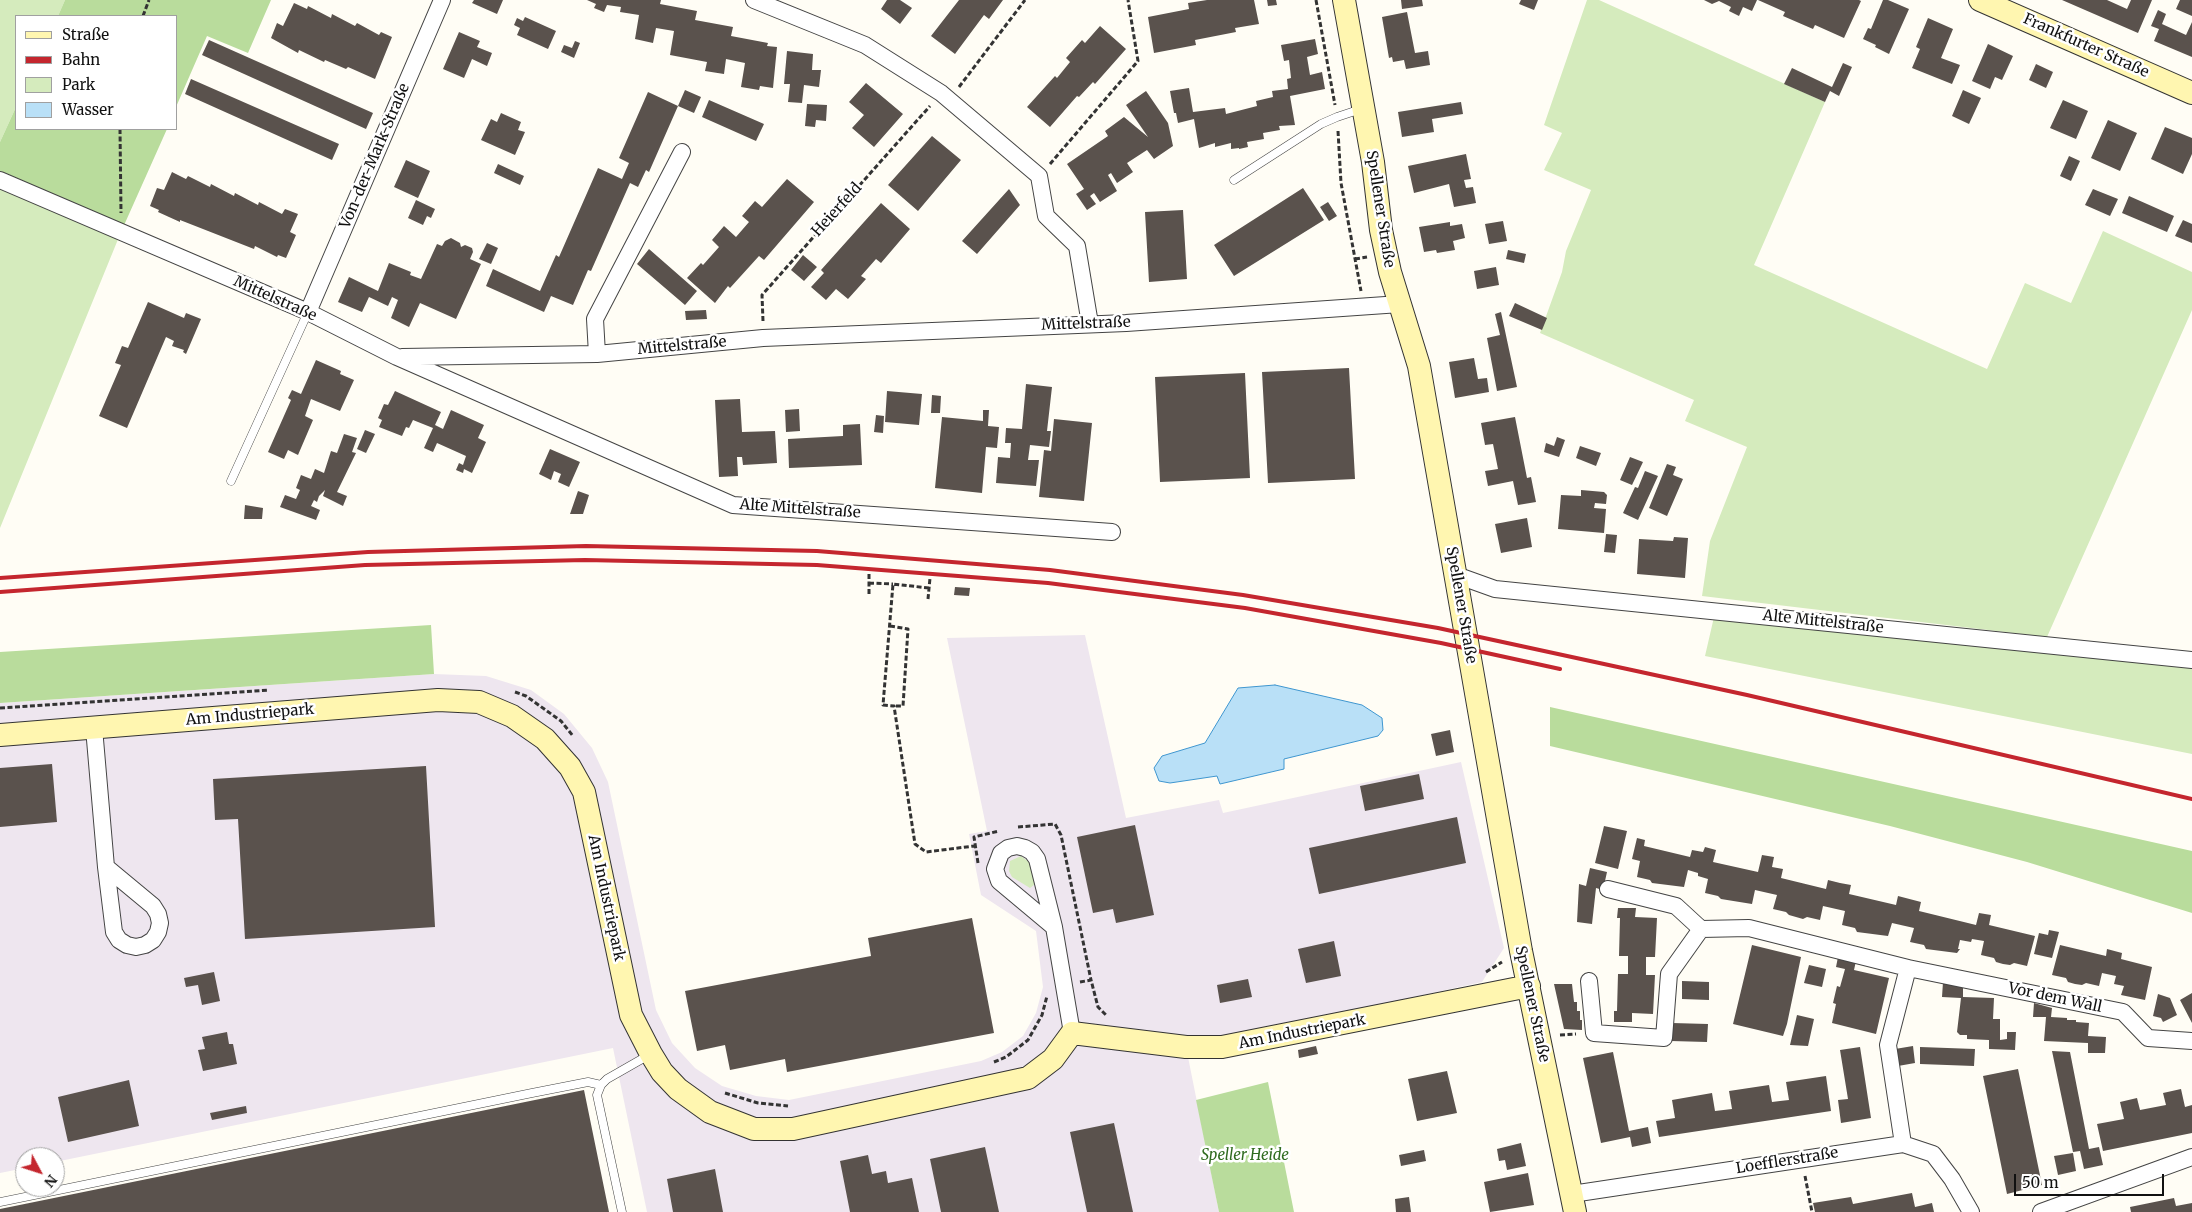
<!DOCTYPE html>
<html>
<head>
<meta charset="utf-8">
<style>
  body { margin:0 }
  #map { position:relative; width:2192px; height:1212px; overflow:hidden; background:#fffdf5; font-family:Merriweather,serif }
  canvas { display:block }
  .legend { position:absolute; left:15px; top:15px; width:162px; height:115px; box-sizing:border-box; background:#fff; border:1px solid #a0a0a0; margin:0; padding:6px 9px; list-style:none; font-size:15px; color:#111 }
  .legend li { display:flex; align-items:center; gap:10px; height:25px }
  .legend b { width:25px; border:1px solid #a0a0a0 }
  .north { position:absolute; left:15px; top:1147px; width:50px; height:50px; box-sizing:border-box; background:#fff; border:1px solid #a0a0a0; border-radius:50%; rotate:130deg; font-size:14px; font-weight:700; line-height:20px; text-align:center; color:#111 }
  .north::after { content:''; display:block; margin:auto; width:18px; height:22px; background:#c4262e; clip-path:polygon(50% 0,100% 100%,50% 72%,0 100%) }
  .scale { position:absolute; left:2014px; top:1174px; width:150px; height:22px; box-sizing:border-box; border:2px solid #111; border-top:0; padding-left:6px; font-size:15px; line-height:18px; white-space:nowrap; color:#111; -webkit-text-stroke:4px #fff; paint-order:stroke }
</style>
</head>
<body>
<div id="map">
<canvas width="2192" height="1212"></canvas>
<ul class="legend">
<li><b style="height:6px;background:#fff6b0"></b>Straße</li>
<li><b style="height:6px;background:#c4262e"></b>Bahn</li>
<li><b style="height:14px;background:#d5ebbd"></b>Park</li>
<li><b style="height:14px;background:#b9e0f7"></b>Wasser</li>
</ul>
<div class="north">N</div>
<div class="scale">50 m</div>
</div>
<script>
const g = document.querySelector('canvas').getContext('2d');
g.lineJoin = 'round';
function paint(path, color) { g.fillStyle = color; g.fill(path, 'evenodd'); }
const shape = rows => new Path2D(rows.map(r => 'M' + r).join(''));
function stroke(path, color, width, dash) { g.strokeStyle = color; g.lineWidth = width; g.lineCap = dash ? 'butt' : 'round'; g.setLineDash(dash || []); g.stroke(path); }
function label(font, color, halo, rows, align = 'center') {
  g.font = font + ' Merriweather,serif'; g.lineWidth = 5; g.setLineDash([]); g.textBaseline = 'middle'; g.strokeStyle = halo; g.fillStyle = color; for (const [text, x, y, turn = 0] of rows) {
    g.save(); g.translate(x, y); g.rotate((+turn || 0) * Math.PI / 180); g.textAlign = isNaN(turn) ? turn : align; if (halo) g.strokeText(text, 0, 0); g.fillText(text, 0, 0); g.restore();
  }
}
const industrial = shape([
  [1085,635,1126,818,1219,800,1223,813,1461,762,1504,948,1482,982,1186,1047,1219,1212,647,1212,613,1048,55,1162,55,1157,25,1157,25,1168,0,1173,0,703,434,674,486,676,531,690,564,714,592,748,608,782,656,1010,672,1043,695,1068,722,1086,756,1096,789,1100,981,1061,1002,1052,1023,1036,1036,1013,1043,987,1036,931,981,895,969,834,987,831,947,638]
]);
const green = shape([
  [0,0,65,0,58,16,16,16,16,107,0,142],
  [1587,0,1599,0,1825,102,1754,265,1987,369,2025,283,2071,303,2103,231,2192,272,2192,310,2047,637,1702,596,1710,541,1747,447,1685,421,1694,400,1540,333,1562,272,1566,251,1591,190,1544,170,1562,133,1544,125],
  [0,180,121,232,0,528],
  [1714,617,2192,668,2192,754,1705,656],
  [1021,856,1029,862,1035,884,1030,888,1012,877,1009,871,1010,861]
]);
const forest = shape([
  [65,0,271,0,248,53,207,36,176,107,176,16,58,16],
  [16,107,16,129,167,129,121,232,0,180,0,142],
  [431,625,434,674,0,703,0,652],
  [1550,707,2192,851,2192,913,2027,862,1890,826,1550,746],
  [1268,1082,1294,1212,1219,1212,1196,1100]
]);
const water = shape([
  [1275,685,1362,705,1382,718,1383,730,1378,736,1284,759,1284,769,1220,784,1217,776,1170,783,1159,781,1154,768,1162,756,1205,743,1238,688,1275,685]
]);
const building = shape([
  [474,0,503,0,497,14,472,3],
  [587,0,661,0,660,4,697,11,695,20,733,27,731,36,768,43,767,46,777,47,773,88,760,86,759,90,741,87,745,63,726,59,724,74,705,71,707,62,670,55,674,31,656,28,653,43,635,39,639,15,620,12,621,7,607,5,604,12,594,8,596,4],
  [887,0,900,0,912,8,900,24,881,9],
  [959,0,1003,0,989,19,984,15,955,54,931,36],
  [1207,0,1254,0,1259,24,1235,28,1236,32,1195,40,1196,45,1154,53,1148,17,1189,9,1188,3],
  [1267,0,1276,0,1277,5,1268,6],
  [1401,0,1422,0,1423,6,1402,9],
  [1521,0,1538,0,1534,10,1519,4],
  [1704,0,1757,0,1752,11,1743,7,1739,16,1729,11,1731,7,1719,1,1712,4],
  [1758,0,1859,0,1861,1,1844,38,1815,25,1813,29,1783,16,1785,12],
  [1883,0,1888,0,1909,9,1889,54,1875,47,1876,45,1863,39,1868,28,1871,29],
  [2062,0,2107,0,2127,9,2131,0,2152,0,2138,33],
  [2180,0,2192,0,2192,16,2176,9],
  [294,3,307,9,308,6,331,18,332,14,355,26,357,23,379,35,381,32,392,37,375,79,348,67,346,69,325,60,324,62,299,50,298,53,271,38,277,23,283,26],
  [2158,10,2166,14,2162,24,2186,35,2192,22,2192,57,2154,41,2159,29,2151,26],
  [1407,12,1415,53,1428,51,1430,65,1406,69,1404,60,1393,62,1392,57,1389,58,1382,17],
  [525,17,556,31,548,49,517,35,520,28,514,25,517,18,523,21],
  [1928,18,1953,29,1941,58,1960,65,1952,84,1912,68,1920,49,1916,47],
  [1100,26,1126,49,1095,84,1093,82,1079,97,1077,96,1050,127,1027,107,1055,76,1057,78,1070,62,1066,58,1082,40,1085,43],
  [459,32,480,41,477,47,492,53,487,66,472,59,464,78,443,69],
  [1315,39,1318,54,1307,57,1310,75,1322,72,1325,89,1290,96,1295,125,1279,126,1280,130,1263,133,1264,139,1247,142,1248,147,1239,149,1239,148,1231,149,1231,143,1215,147,1215,143,1199,148,1194,119,1178,123,1176,113,1174,113,1170,91,1189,88,1193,112,1225,108,1226,114,1257,106,1256,101,1273,97,1272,91,1288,89,1287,79,1291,78,1289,60,1284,61,1281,45],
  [209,40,373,113,366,129,202,55],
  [575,41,580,43,574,58,561,52,564,45,572,48],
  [1988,44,2013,56,2002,80,1995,77,1990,89,1972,81],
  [787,51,813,54,812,70,821,70,819,87,804,85,802,103,788,102,790,84,784,84],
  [1843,63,1852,67,1839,96,1830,91,1825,102,1784,84,1792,68,1832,87],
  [2036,64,2053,72,2046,88,2029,80],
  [191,79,339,144,332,160,185,94],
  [866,83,903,114,874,147,852,128,864,115,849,102],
  [685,90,701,97,694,113,678,106],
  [1963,90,1981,98,1969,124,1952,116],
  [1146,91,1168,123,1173,146,1154,159,1147,150,1127,163,1133,172,1117,183,1111,173,1108,175,1117,191,1100,202,1094,193,1090,196,1096,204,1087,210,1076,194,1084,189,1067,164,1108,136,1105,131,1124,117,1148,137,1126,105],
  [648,92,678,106,649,172,646,170,638,187,630,183,591,271,588,270,573,305,551,296,544,312,486,286,493,269,540,291,556,255,559,257,598,168,622,179,629,163,619,158],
  [709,100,764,124,756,141,702,117],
  [2063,100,2088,111,2076,139,2050,128],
  [1461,102,1463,114,1432,119,1434,132,1402,137,1398,112],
  [807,104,827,105,826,121,816,120,815,127,805,126],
  [501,113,521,122,518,130,525,132,515,155,481,140,491,119,497,122],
  [2108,120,2137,133,2120,171,2091,158],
  [2165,127,2192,138,2192,154,2183,174,2151,159],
  [932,136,961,160,918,211,888,185],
  [1466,154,1471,179,1464,180,1466,188,1473,187,1476,203,1454,207,1449,184,1414,193,1408,166],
  [2069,156,2080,161,2071,181,2060,176],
  [406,160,430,171,418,198,394,187],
  [498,164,524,176,520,185,494,173],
  [172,172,186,179,188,176,210,187,211,184,234,196,235,193,258,205,259,202,282,214,285,209,298,214,290,232,296,235,286,258,278,255,277,257,255,246,254,249,180,220,180,222,158,212,159,210,150,206,157,188,164,190],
  [787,179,814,202,764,260,759,256,730,288,728,286,715,303,687,278,701,263,703,265,719,247,712,240,724,226,736,237,749,222,742,216,755,201,762,207],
  [1303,188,1324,220,1234,276,1214,245],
  [1009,189,1020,205,977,254,962,241],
  [2093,189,2118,199,2110,216,2085,205],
  [2129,196,2174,216,2167,232,2122,213],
  [416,200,435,209,431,218,427,216,423,225,408,218],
  [1328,202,1337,216,1329,221,1320,207],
  [881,203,910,229,881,263,876,259,861,276,866,279,848,299,836,289,826,300,811,287,824,273,821,270],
  [1183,210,1187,279,1149,282,1145,212],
  [2183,220,2192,224,2192,243,2175,236],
  [1503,221,1507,241,1489,244,1485,224],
  [1450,222,1450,226,1462,224,1465,238,1453,241,1455,250,1437,253,1436,250,1424,252,1419,227],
  [451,238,460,243,461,247,465,245,472,248,473,252,470,259,481,264,456,319,420,303,409,327,391,318,398,300,392,297,388,306,369,297,362,312,338,302,349,277,378,291,389,263,411,272,410,275,421,279,437,244,442,246,445,241],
  [487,243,498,248,491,264,479,259],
  [649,249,697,291,685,305,637,264],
  [1508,250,1526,254,1524,263,1506,259],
  [803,255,817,267,804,281,791,270],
  [1496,267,1499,285,1477,289,1474,271],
  [148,302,184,318,186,313,201,319,186,354,183,352,184,350,172,346,174,341,166,337,127,428,99,416,121,365,115,363,122,346,128,348],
  [1515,303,1547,318,1542,330,1509,316],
  [706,310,707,319,686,320,685,311],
  [1501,312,1517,387,1497,391,1487,338,1500,335,1495,314],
  [1474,358,1478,379,1487,378,1489,392,1455,398,1449,362],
  [316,360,341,371,340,374,354,380,340,411,311,399,305,416,313,420,298,455,288,450,284,459,268,452,291,400,288,398,292,390,301,394],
  [1349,368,1355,479,1268,483,1262,372],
  [1245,373,1250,478,1160,482,1155,377],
  [1026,384,1052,387,1047,431,1051,431,1049,447,1030,445,1028,460,1039,460,1036,486,996,483,998,457,1010,458,1011,443,1005,443,1006,428,1022,429],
  [395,391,441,412,435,425,443,429,451,410,484,425,478,438,486,442,472,473,464,469,463,473,456,470,459,463,463,465,466,456,437,443,433,452,424,448,433,428,413,420,409,428,406,427,402,436,379,427,382,420,378,418,384,404,388,405],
  [887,391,922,394,919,425,885,422],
  [932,395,941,396,940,413,931,413],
  [740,399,742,432,775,431,777,463,743,465,742,457,737,457,738,476,719,477,715,400],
  [799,409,800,431,786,432,785,410],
  [983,410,989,410,988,426,999,427,997,448,986,447,982,493,935,488,942,417,983,421],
  [876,415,884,416,883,433,874,432],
  [1515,417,1527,478,1531,477,1536,502,1518,505,1513,481,1488,486,1485,471,1498,469,1493,444,1485,445,1481,423],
  [1054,419,1092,423,1084,501,1039,497,1044,450,1051,451],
  [860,424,862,465,789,468,788,439,843,436,843,425],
  [365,430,375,434,366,453,357,449],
  [344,434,357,438,352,452,356,453,337,492,347,496,343,506,323,496,325,490,319,496,317,502,314,500,311,506,320,510,316,520,280,507,285,495,296,499,300,490,296,488,301,475,311,479,315,469,324,473,331,451,337,453],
  [1557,437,1565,440,1559,457,1544,452,1546,443,1554,446],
  [1580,446,1601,453,1596,466,1576,458],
  [550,449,580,462,569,487,558,482,561,474,554,471,551,480,539,474],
  [1630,457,1643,462,1632,485,1620,480],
  [1667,464,1676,467,1673,475,1683,479,1667,516,1649,508],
  [1645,471,1658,476,1638,520,1623,513,1635,487,1638,488],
  [1581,490,1604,492,1607,495,1606,504,1595,503,1594,508,1606,509,1604,533,1558,529,1561,495,1581,496],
  [578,491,589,495,583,514,570,514],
  [245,505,263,508,262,519,244,519],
  [1527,518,1532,547,1501,553,1495,524],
  [1606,534,1617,535,1615,553,1604,552],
  [1674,537,1688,538,1685,578,1637,574,1639,539,1673,541],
  [955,587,970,588,969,596,954,595],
  [1450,730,1454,752,1436,756,1431,734],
  [52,764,57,822,0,827,0,768],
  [426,766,435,927,245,939,238,819,215,820,213,779],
  [1419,774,1424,799,1365,811,1360,786],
  [1457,817,1466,863,1319,894,1309,848],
  [1135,825,1154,915,1116,923,1113,909,1093,913,1077,837],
  [1604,826,1627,831,1618,869,1595,863],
  [1637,838,1645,840,1644,846,1690,857,1692,850,1703,852,1705,847,1716,850,1713,862,1758,872,1762,855,1774,857,1772,867,1783,869,1781,878,1826,889,1828,880,1840,883,1851,885,1849,894,1896,905,1898,896,1921,902,1919,911,1976,925,1979,913,1991,915,1989,925,2035,936,2027,966,2014,963,2010,965,2003,964,1996,962,1994,958,1981,955,1984,941,1972,939,1971,942,1960,940,1958,949,1960,949,1957,953,1926,949,1924,945,1910,942,1914,928,1892,923,1888,936,1857,932,1855,928,1842,925,1845,911,1823,906,1820,920,1807,917,1803,919,1789,915,1786,912,1773,909,1777,895,1755,890,1752,904,1721,899,1718,896,1705,893,1708,879,1698,876,1698,873,1688,870,1684,887,1652,883,1650,880,1637,877,1640,861,1632,859],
  [1590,868,1607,872,1603,890,1596,888,1592,924,1577,922,1579,884,1586,886],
  [1618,908,1636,908,1635,917,1657,918,1655,957,1646,957,1646,975,1655,975,1653,1014,1632,1013,1632,1022,1614,1022,1614,1011,1617,1011,1618,974,1628,974,1628,956,1619,956,1620,918,1617,918],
  [972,918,994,1033,787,1072,785,1059,730,1070,725,1045,697,1051,685,991,871,956,868,938],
  [2049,930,2059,932,2052,958,2034,954,2039,933,2048,935],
  [1334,941,1341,976,1306,983,1298,949],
  [1752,945,1801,957,1787,1024,1783,1036,1733,1024],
  [2060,945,2106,956,2107,949,2122,953,2121,959,2152,967,2145,1000,2121,995,2124,986,2114,984,2116,976,2102,973,2099,986,2086,983,2082,985,2075,984,2068,982,2066,978,2052,975],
  [1838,957,1856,961,1854,970,1889,978,1876,1034,1832,1023,1836,1004,1833,1003,1837,986,1840,987,1845,969,1836,967],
  [1809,965,1826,969,1822,987,1804,983],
  [214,972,220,1001,202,1005,198,985,186,987,184,978],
  [1248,979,1252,997,1220,1003,1217,985],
  [1682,981,1709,982,1709,1000,1682,999],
  [1943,982,1963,987,1963,997,1994,998,1993,1019,2000,1019,2000,1040,2007,1039,2007,1032,2016,1032,2015,1050,1989,1049,1989,1040,1967,1039,1967,1035,1960,1035,1957,1032,1961,998,1942,997],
  [1554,984,1572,984,1574,1002,1577,1002,1577,1011,1580,1011,1580,1020,1582,1020,1582,1030,1564,1029],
  [2192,993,2192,1023,2180,1000],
  [2158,994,2170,998,2177,1015,2163,1022,2161,1018,2153,1016],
  [2034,1003,2052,1008,2051,1017,2067,1018,2067,1020,2076,1020,2076,1022,2089,1023,2088,1036,2106,1037,2105,1053,2088,1053,2088,1043,2044,1041,2046,1017,2033,1017],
  [1797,1015,1814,1019,1808,1046,1790,1045],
  [1672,1023,1708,1024,1707,1042,1671,1041],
  [227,1032,229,1044,233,1044,237,1064,203,1071,198,1050,205,1049,202,1037],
  [1316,1046,1318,1054,1299,1058,1298,1050],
  [1913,1046,1915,1063,1898,1066,1895,1049],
  [1860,1047,1871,1118,1841,1123,1838,1100,1848,1099,1840,1050],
  [1920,1047,1975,1049,1974,1066,1920,1064],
  [2052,1051,2070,1052,2089,1149,2099,1147,2103,1165,2084,1169,2080,1151,2073,1152],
  [1613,1052,1629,1131,1648,1127,1651,1143,1632,1147,1630,1137,1601,1143,1583,1058],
  [2018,1069,2042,1185,2007,1194,1983,1076],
  [1447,1071,1457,1113,1417,1121,1408,1079],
  [1826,1076,1831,1111,1659,1137,1656,1121,1675,1118,1672,1100,1712,1093,1715,1111,1732,1109,1729,1091,1769,1085,1772,1102,1780,1101,1789,1100,1786,1082],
  [129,1080,139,1126,68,1142,58,1097],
  [2181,1089,2185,1107,2192,1105,2192,1133,2103,1151,2097,1124,2124,1119,2120,1102,2137,1098,2140,1110,2166,1105,2163,1093],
  [584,1090,609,1212,0,1212,0,1209],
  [246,1106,247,1113,212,1120,210,1113],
  [1114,1123,1133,1212,1087,1212,1070,1132],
  [1521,1143,1526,1166,1507,1170,1505,1160,1499,1161,1497,1149],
  [985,1147,999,1212,941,1212,930,1159],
  [1424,1150,1426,1161,1401,1166,1399,1155],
  [2073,1153,2076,1171,2058,1175,2054,1156],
  [868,1155,872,1174,886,1171,888,1183,912,1178,919,1212,850,1212,840,1161],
  [715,1169,723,1212,673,1212,667,1179],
  [1528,1173,1534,1205,1490,1212,1484,1182],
  [1912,1193,1915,1207,1932,1203,1934,1212,1815,1212,1813,1203,1851,1197,1853,1204],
  [1409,1197,1411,1212,1396,1212,1395,1199],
  [2174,1198,2176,1206,2192,1203,2192,1212,2131,1212,2130,1207]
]);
const path = shape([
  [1316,0,1335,105],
  [143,16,149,0],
  [959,87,1025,0],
  [120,129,121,213],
  [1338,131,1341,183,1361,291],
  [1050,164,1138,61,1128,0],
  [1355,259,1367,257],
  [763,321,762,295,930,106],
  [869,583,893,584],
  [929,588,893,584,883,705,894,706,915,844,926,852,974,846],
  [869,594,869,573],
  [928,599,930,578],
  [890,626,908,629,903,706,894,706],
  [515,692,526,696,561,721,573,736],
  [0,708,269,690],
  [1018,827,1055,824,1061,835,1091,980],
  [978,863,974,837,999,831],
  [1486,972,1502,962],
  [1080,982,1091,980,1098,1007,1107,1016],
  [1560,1035,1576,1034],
  [994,1062,1006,1057,1028,1040,1042,1015,1047,996],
  [725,1093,758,1103,788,1106],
  [1805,1176,1812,1212]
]);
const lane = shape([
  [1234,180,1321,124,1337,117,1361,109],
  [231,481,308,312],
  [0,1202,532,1093,588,1082,601,1085],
  [622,1212,597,1095,601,1085,607,1079,649,1055]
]);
const street = shape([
  [754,0,865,45,941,93,1039,176,1046,216,1077,246,1090,324],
  [0,180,308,312,397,357,733,505,1112,532],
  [308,312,442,0],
  [597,354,595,319,682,152],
  [402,357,597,354,763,338,1126,323,1400,304],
  [1456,575,1495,589,2192,660],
  [94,728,106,867,114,932,119,940,127,945,136,947,145,945,153,940,158,932,160,923,158,914,153,906,106,867],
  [1608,889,1676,906,1701,929,1749,928,1908,968,2123,1012,2148,1038,2192,1041],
  [1054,927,999,881,995,869,1001,853,1008,848,1017,846,1025,848,1032,852,1037,859,1054,927,1072,1033],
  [1589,981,1594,1033,1664,1038,1669,974,1701,929],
  [1903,1144,1888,1045,1908,968],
  [1572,1194,1903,1144,1933,1154,1952,1179,1971,1212],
  [2041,1212,2192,1157]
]);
const secondary = shape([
  [1344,0,1373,162,1381,230,1390,272,1419,366,1521,951,1575,1212],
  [1980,0,2192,93],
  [0,735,438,700,479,702,512,716,545,739,570,767,584,792,631,1015,651,1054,662,1072,678,1089,710,1112,754,1129,793,1129,1028,1078,1053,1059,1072,1033,1186,1047,1222,1047,1529,986]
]);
const rail = shape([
  [0,578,368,552,586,546,817,551,1050,570,1243,595,1438,628,1747,695,2192,799],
  [0,592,365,565,585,560,817,565,1048,583,1245,608,1441,643,1560,669]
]);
const streetNames = [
  ["Frankfurter Straße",2086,46,24],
  ["Von-der-Mark-Straße",375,156,-67],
  ["Spellener Straße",1380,209,81],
  ["Heierfeld",837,210,-48],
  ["Mittelstraße",275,299,24],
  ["Mittelstraße",1086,324,-2],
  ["Mittelstraße",682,346,-5],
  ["Alte Mittelstraße",800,509,4],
  ["Spellener Straße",1461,605,80],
  ["Alte Mittelstraße",1823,622,6],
  ["Am Industriepark",250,715,-5],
  ["Am Industriepark",606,898,78],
  ["Vor dem Wall",2055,998,12],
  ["Spellener Straße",1532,1004,78],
  ["Am Industriepark",1302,1032,-11],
  ["Loefflerstraße",1787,1161,-9]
];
const parkNames = [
  ["Speller Heide",1245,1156]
];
paint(industrial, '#eee6ef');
paint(green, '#d5ebbd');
paint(forest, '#b9dc9c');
paint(water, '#b9e0f7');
stroke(water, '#3f96cf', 1);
paint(building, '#5a524d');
stroke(lane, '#444', 9);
stroke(street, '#444', 18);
stroke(secondary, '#333', 24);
stroke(path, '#333', 3, [5, 2.5]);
stroke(lane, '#fff', 8);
stroke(street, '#fff', 16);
stroke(secondary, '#fff6b0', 22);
stroke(rail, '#c4262e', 4);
label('15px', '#111', '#fff', streetNames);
label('italic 15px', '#2f6b1f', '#fff', parkNames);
</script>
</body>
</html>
